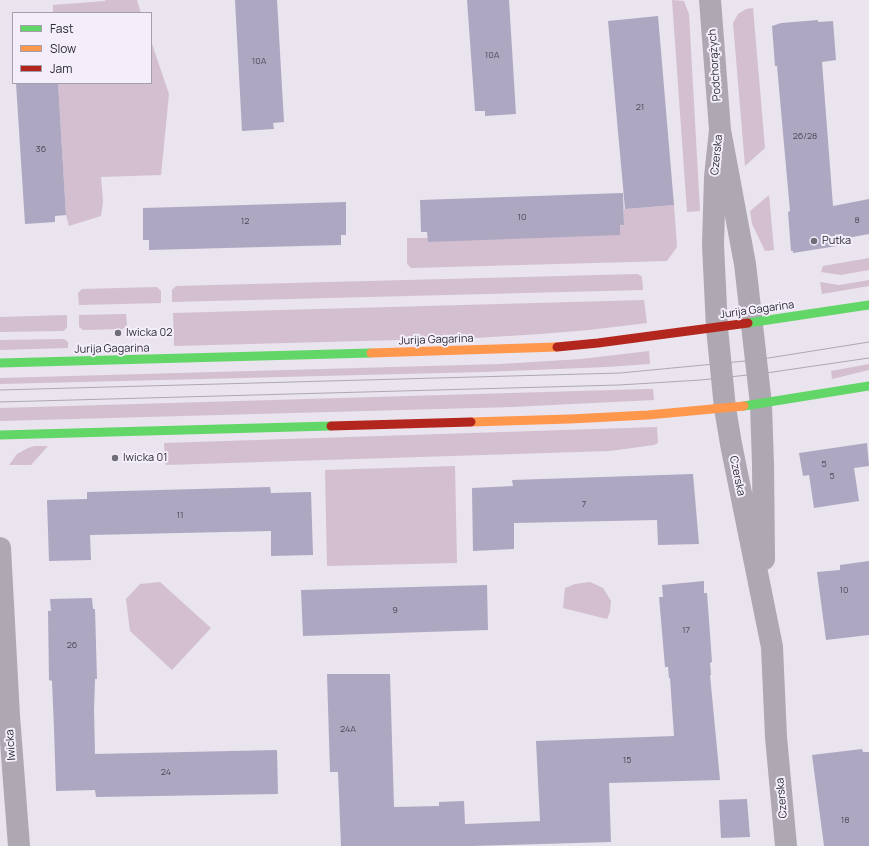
<!DOCTYPE html>
<html>
<head>
<meta charset="utf-8">
<style>
  body { margin:0 }
  #map { position:relative; width:869px; height:846px; overflow:hidden; background:#e9e4ee; font-family:Manrope,sans-serif }
  canvas { display:block }
  .legend { position:absolute; left:12px; top:12px; width:140px; height:72px; box-sizing:border-box; background:#f4edfa; border:1px solid #a59fad; margin:0; padding:5px 7px; list-style:none; font-size:12px; color:#2f2b39 }
  .legend li { display:flex; align-items:center; gap:8px; height:20px }
  .legend b { width:20px; border:1px solid #a59fad }
</style>
</head>
<body>
<div id="map">
<canvas width="869" height="846"></canvas>
<ul class="legend">
<li><b style="height:5px;background:#63d668"></b>Fast</li>
<li><b style="height:5px;background:#ff974d"></b>Slow</li>
<li><b style="height:5px;background:#b3261e"></b>Jam</li>
</ul>
</div>
<script>
const g = document.querySelector('canvas').getContext('2d');
g.lineJoin = 'round';
function paint(path, color) { g.fillStyle = color; g.fill(path, 'evenodd'); }
const shape = rows => new Path2D(rows.map(r => 'M' + r).join(''));
function stroke(path, color, width, dash) { g.strokeStyle = color; g.lineWidth = width; g.lineCap = dash ? 'butt' : 'round'; g.setLineDash(dash || []); g.stroke(path); }
function label(font, color, halo, rows, align = 'center') {
  g.font = font + ' Manrope,sans-serif'; g.lineWidth = 4; g.setLineDash([]); g.textBaseline = 'middle'; g.strokeStyle = halo; g.fillStyle = color; for (const [text, x, y, turn = 0] of rows) {
    g.save(); g.translate(x, y); g.rotate((+turn || 0) * Math.PI / 180); g.textAlign = isNaN(turn) ? turn : align; if (halo) g.strokeText(text, 0, 0); g.fillText(text, 0, 0); g.restore();
  }
}
const green = shape([
  [105,0,137,0,141,13,53,13,53,5,105,1],
  [672,0,684,1,689,14,700,211,687,212],
  [753,8,765,148,745,166,733,23,738,14,746,9],
  [151,41,169,94,161,175,101,177,103,202,101,216,69,226,66,215,58,83,151,83],
  [769,195,774,250,765,251,752,224,750,211],
  [674,205,677,247,667,261,411,268,407,264,407,238,428,238,428,242,624,225,624,209],
  [869,258,869,270,841,275,821,272,823,266],
  [638,274,642,277,643,290,172,302,172,290,176,286],
  [869,280,869,286,822,294,820,282,839,285],
  [157,287,161,291,161,303,79,305,78,293,82,289],
  [644,300,647,323,589,330,541,334,475,338,174,346,173,313],
  [126,314,127,325,123,329,83,330,79,327,79,315],
  [67,315,67,327,64,331,0,332,0,317],
  [64,339,68,342,68,348,0,350,0,340],
  [649,351,650,364,607,367,483,372,0,384,0,378,500,364,581,359],
  [869,364,869,370,832,379,831,371],
  [647,389,653,389,654,400,512,407,0,421,0,408],
  [657,427,658,443,654,445,610,451,166,465,165,461,164,443],
  [34,446,48,446,31,465,9,465,17,454,28,448],
  [455,466,457,563,327,566,325,470],
  [160,582,211,628,172,670,130,631,126,599,140,584],
  [590,582,603,588,611,601,610,612,607,619,563,608,565,588,575,584]
]);
const building = shape([
  [235,0,277,0,284,122,273,123,274,129,242,131],
  [467,0,509,0,516,114,485,116,485,111,475,111],
  [658,16,674,205,625,209,608,21],
  [818,20,818,22,833,21,836,60,822,62,833,206,869,199,869,234,847,238,848,240,836,242,837,246,793,253,793,251,791,251,788,212,790,211,777,66,775,66,772,26,781,23],
  [16,83,58,83,66,215,55,216,55,222,25,224],
  [623,193,624,225,620,225,620,235,428,242,427,232,421,232,420,200],
  [346,202,346,235,341,235,341,245,149,250,149,240,143,240,143,208],
  [867,443,869,466,854,468,859,501,814,508,809,475,803,476,799,453],
  [693,474,699,544,658,545,657,520,514,523,514,549,473,551,472,488,513,486,512,480],
  [270,487,271,493,311,492,313,555,271,556,271,531,90,535,91,560,49,561,47,500,87,499,87,492],
  [869,561,869,635,826,640,817,572,840,570,840,565],
  [704,581,704,593,707,593,712,662,710,663,711,675,710,675,720,780,609,783,611,842,472,846,341,846,338,772,330,772,327,674,390,674,394,807,439,806,439,802,464,801,465,824,540,821,536,741,674,736,670,678,669,678,668,667,665,667,659,597,663,597,662,585],
  [487,585,488,630,303,636,301,590],
  [92,598,93,609,95,609,97,679,95,679,94,710,95,754,277,750,278,794,96,797,95,790,56,791,54,729,52,681,49,680,48,611,51,611,50,599],
  [862,749,863,752,869,752,869,846,824,846,812,755],
  [747,799,750,837,721,838,719,800]
]);
const street = shape([
  [710,0,720,130,745,264,761,404,763,465,764,559],
  [720,130,715,177,713,245,717,328,725,408,731,444,772,647,776,737,786,846],
  [0,548,9,716,19,846]
]);
const fast = shape([
  [748,323,869,305],
  [0,363,371,353],
  [744,406,869,386],
  [0,435,331,426]
]);
const slow = shape([
  [371,353,557,347],
  [471,422,570,419,648,415,744,406]
]);
const jam = shape([
  [557,347,598,343,748,323],
  [331,426,471,422]
]);
const tram = shape([
  [0,390,620,373,756,360,869,342],
  [0,402,619,385,701,380,766,373,869,358]
]);
const markers = [
  [814,241,4,"#706c78"],
  [118,333,4,"#706c78"],
  [115,458,4,"#706c78"]
];
const numberNames = [
  ["10A",492,55],
  ["10A",259,61],
  ["21",640,107],
  ["26/28",805,136],
  ["36",41,149],
  ["10",522,217],
  ["8",857,220],
  ["12",245,221],
  ["5",824,464],
  ["5",832,476],
  ["7",584,504],
  ["11",180,515],
  ["10",844,590],
  ["9",395,610],
  ["17",686,630],
  ["26",72,645],
  ["24A",348,729],
  ["15",627,760],
  ["24",166,772],
  ["18",845,820]
];
const streetNames = [
  ["Podchorążych",715,65,-94],
  ["Czerska",717,155,-84],
  ["Jurija Gagarina",757,310,-8],
  ["Jurija Gagarina",436,340,-2],
  ["Jurija Gagarina",112,349,-1],
  ["Czerska",737,476,78],
  ["Iwicka",11,745,-94],
  ["Czerska",782,798,-95]
];
const poiNames = [
  ["Putka",822,241],
  ["Iwicka 02",126,333],
  ["Iwicka 01",123,458]
];
paint(green, '#d3bfcf');
paint(building, '#aea7c1');
stroke(street, '#ada8b2', 22);
stroke(fast, '#63d668', 9);
stroke(slow, '#ff974d', 9);
stroke(jam, '#b3261e', 9);
stroke(tram, '#ada8b2', 1);
for (const [x, y, r, color] of markers) { const dot = new Path2D(); dot.arc(x, y, r, 0, 2 * Math.PI); g.fillStyle = color; g.fill(dot); stroke(dot, '#f4edfa', 1.5); }
label('9px', '#4f4a5b', null, numberNames);
label('11px', '#2f2b39', '#f4edfa', streetNames);
label('11px', '#2f2b39', '#f4edfa', poiNames, 'left');
</script>
</body>
</html>
